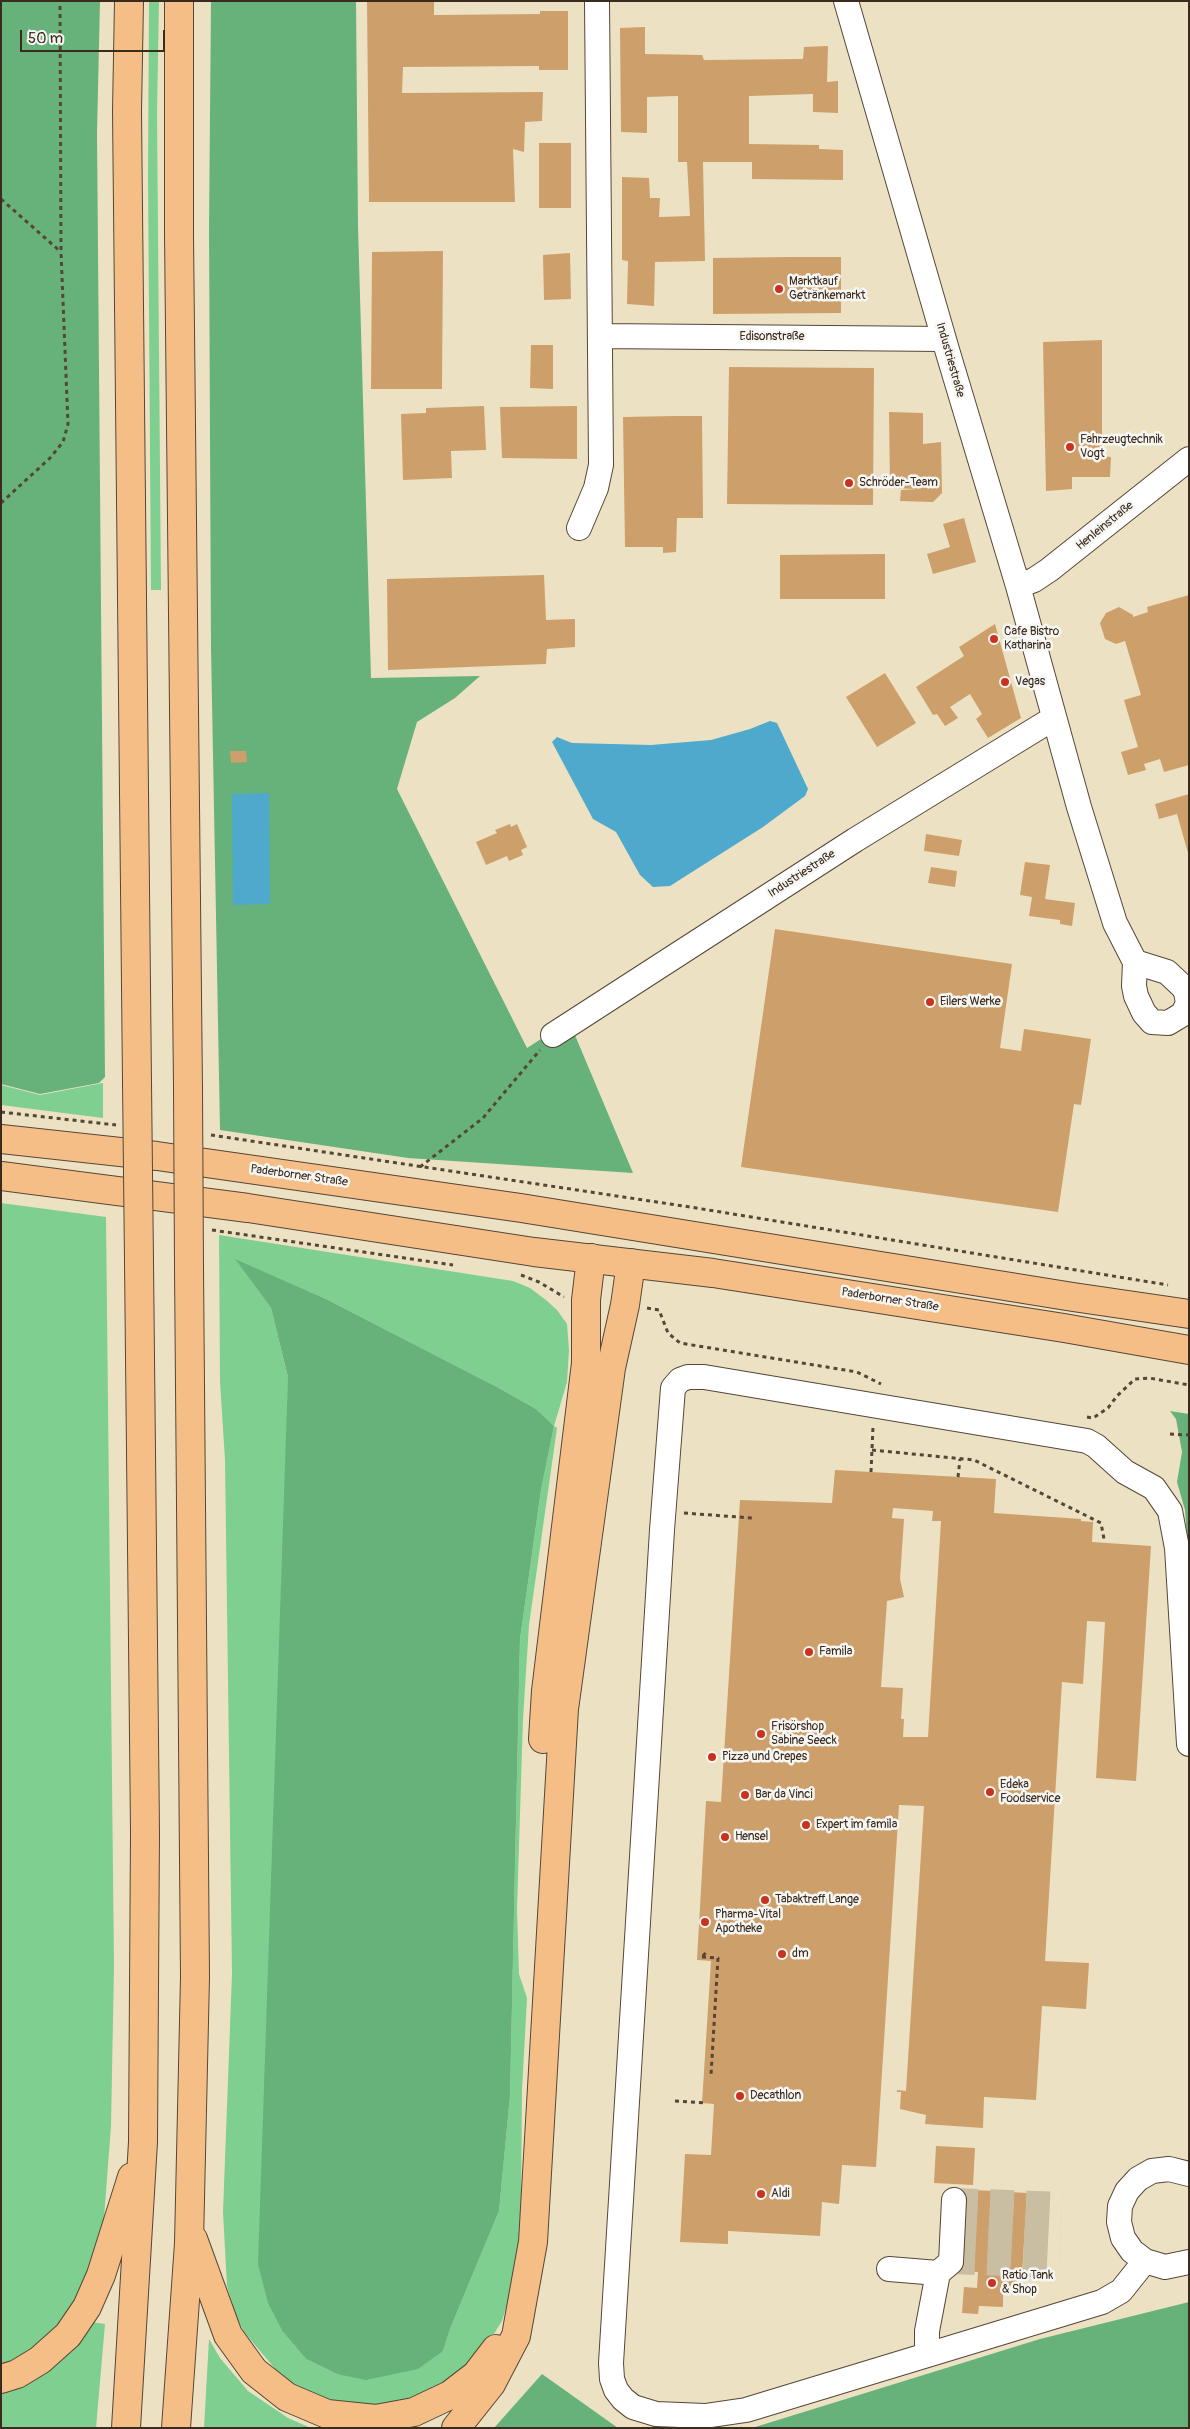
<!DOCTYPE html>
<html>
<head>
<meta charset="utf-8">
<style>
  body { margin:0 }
  #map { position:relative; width:1190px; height:2429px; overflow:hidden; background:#ece2c3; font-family:Pangolin,sans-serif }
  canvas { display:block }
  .frame { position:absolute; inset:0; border:2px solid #3b2a1e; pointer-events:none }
  .scale { position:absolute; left:20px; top:30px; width:145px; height:22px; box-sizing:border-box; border:2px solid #3b2a1e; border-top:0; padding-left:6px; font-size:15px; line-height:18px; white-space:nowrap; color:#3b2a1e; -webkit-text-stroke:4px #f6f6f2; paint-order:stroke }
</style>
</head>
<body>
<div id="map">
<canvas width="1190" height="2429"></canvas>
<div class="frame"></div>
<div class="scale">50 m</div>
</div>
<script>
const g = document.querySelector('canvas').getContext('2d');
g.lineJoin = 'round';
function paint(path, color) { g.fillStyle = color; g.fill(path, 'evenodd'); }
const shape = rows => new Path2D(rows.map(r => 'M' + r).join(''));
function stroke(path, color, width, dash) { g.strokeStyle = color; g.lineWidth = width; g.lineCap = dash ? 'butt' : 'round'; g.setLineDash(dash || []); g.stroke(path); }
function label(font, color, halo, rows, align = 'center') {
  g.font = font + ' Pangolin,sans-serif'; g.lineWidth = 5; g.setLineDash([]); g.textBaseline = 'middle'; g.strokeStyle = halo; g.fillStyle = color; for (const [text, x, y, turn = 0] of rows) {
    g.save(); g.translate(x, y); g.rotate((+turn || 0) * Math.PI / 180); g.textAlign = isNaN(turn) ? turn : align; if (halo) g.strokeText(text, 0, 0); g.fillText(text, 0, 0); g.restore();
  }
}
const green = shape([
  [149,1,159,1,157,113,161,590,151,590,148,175],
  [103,1083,103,1118,1,1105,1,1085,40,1095],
  [1,1203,106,1217,114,1966,111,2126,104,2218,98,2251,73,2310,35,2349,1,2367],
  [219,1235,513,1281,530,1288,546,1300,557,1310,567,1324,569,1350,567,1382,554,1426,557,1428,529,1625,523,1719,517,1909,519,1974,527,1998,522,2090,521,2200,517,2270,502,2321,480,2356,434,2392,394,2406,336,2405,288,2384,244,2332,236,2316,227,2286,223,2212,232,1974,225,1460,220,1382],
  [236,1260,326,1299,497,1387,536,1409,554,1426,541,1490,520,1639,510,2096,499,2211,450,2329,443,2351,337,2374,306,2359,283,2332,288,1377,271,1308],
  [92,2322,105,2324,96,2428,1,2428,1,2391],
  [209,2339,220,2358,248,2391,288,2418,311,2428,204,2428]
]);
const forest = shape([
  [1,1,100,1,97,133,105,1077,99,1083,40,1094,1,1084],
  [211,1,356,1,358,226,371,678,480,676,455,698,417,722,397,789,527,1048,569,1021,633,1173,408,1158,220,1130,211,648,209,228],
  [235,1259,326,1299,497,1387,536,1409,554,1426,541,1490,520,1639,510,2096,499,2211,450,2329,443,2351,418,2369,366,2380,337,2374,306,2359,283,2332,268,2303,258,2264,288,1377,271,1308],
  [1170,1411,1189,1414,1189,1565,1185,1510,1177,1482,1182,1452,1176,1419],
  [1189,2302,1189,2428,752,2428,1040,2339],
  [542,2374,618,2428,494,2428]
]);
const water = shape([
  [770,721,777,723,808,789,805,796,763,827,670,886,653,887,640,875,616,832,593,819,552,742,557,737,572,743,651,745,711,740,750,729],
  [269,793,270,904,233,905,232,794]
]);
const building = shape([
  [367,1,434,1,434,15,540,14,540,11,568,11,568,70,539,70,539,66,403,67,402,93,543,92,542,121,525,122,524,152,513,149,515,202,369,202],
  [645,27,645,54,702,55,704,60,803,59,804,47,828,46,827,82,838,81,838,113,813,112,813,94,749,96,749,144,819,145,819,149,843,150,843,180,752,179,752,162,703,162,705,261,655,262,654,306,627,304,628,261,622,260,622,177,649,178,650,198,660,198,659,217,690,216,687,162,678,162,678,96,647,97,647,133,621,132,620,28],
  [539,143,571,143,571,208,539,208],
  [443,251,442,389,371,389,372,252],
  [570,253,571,299,544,300,543,255],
  [788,257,841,257,841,313,713,314,713,258],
  [1102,340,1102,456,1111,457,1110,477,1072,477,1072,489,1046,491,1043,342],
  [531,345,553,345,553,389,530,388],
  [729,367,874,368,873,505,727,504],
  [484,406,486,450,451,451,452,478,403,480,401,414,426,413,426,408],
  [577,406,577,459,502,458,500,407],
  [889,412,923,413,923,444,941,442,942,493,933,502,900,501,901,490,918,489,890,488],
  [675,416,702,416,703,518,677,518,676,552,663,553,663,547,625,547,623,417],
  [964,518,976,562,933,574,927,554,950,547,943,524],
  [885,554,885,599,780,599,780,555],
  [544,575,546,620,575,619,575,647,547,649,546,664,388,670,387,579],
  [1189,595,1189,765,1164,772,1160,759,1144,764,1146,770,1128,775,1121,752,1138,747,1124,700,1141,695,1125,641,1116,644,1105,639,1100,623,1106,613,1119,607,1133,615,1133,617,1148,612,1147,607],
  [995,624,1021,718,988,738,976,719,982,714,970,694,950,707,958,718,945,726,937,714,933,715,916,687,964,656,959,647],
  [885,673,916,723,877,747,846,697],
  [230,751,246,751,247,762,231,763],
  [1189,794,1189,853,1188,853,1177,814,1159,819,1155,804],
  [510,824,511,827,517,824,527,847,521,850,523,855,509,861,507,856,486,865,476,842,497,833,495,830],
  [926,834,962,840,959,856,924,851],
  [1025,862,1050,865,1045,899,1075,903,1072,926,1060,924,1060,920,1029,916,1032,897,1020,895],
  [931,867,957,871,955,887,928,883],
  [775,929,1012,964,1000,1048,1021,1051,1024,1029,1091,1039,1081,1105,1074,1104,1058,1212,741,1167],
  [835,1470,996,1479,994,1513,1081,1519,1081,1521,1093,1522,1092,1542,1151,1546,1136,1781,1096,1778,1105,1622,1087,1621,1083,1684,1062,1682,1045,1961,1089,1963,1086,2009,1042,2006,1036,2100,984,2097,983,2128,925,2124,926,2115,900,2109,901,2092,897,2092,897,2090,906,2091,924,1806,899,1805,876,2167,842,2165,839,2204,822,2202,820,2236,728,2231,728,2244,680,2242,685,2154,711,2155,714,2104,702,2103,711,1961,697,1960,706,1801,721,1802,740,1500,832,1503],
  [893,1508,933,1511,932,1521,941,1521,928,1737,903,1737,904,1719,901,1719,903,1688,881,1687,887,1601,904,1597,900,1579,904,1519,892,1518],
  [936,2146,975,2148,973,2185,934,2183],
  [974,2190,1027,2193,1022,2275,1005,2274,1005,2277,1020,2278,1019,2294,1003,2293,1003,2307,979,2306,978,2314,962,2313,964,2287,977,2288,978,2272,969,2272]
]);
const minorTunnel = shape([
  [954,2200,1062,2204],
  [953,2220,1061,2225],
  [952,2240,1060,2245],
  [951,2262,1059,2266]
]);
const path = shape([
  [1,199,61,252],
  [1,503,50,458,63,442,68,424,61,252,60,1],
  [1,1112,116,1125],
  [211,1135,690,1207,1168,1285],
  [420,1167,483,1118,540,1050],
  [212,1230,453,1265],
  [521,1275,539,1282,564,1297],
  [647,1308,659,1310,668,1333,680,1343,857,1372,881,1384],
  [1087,1417,1093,1418,1108,1408,1117,1396,1135,1379,1149,1378,1189,1385],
  [1170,1434,1189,1435],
  [872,1450,974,1460,1101,1523,1104,1539],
  [871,1472,873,1427],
  [958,1477,960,1459],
  [684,1513,752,1518],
  [703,1956,707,1951],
  [702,1957,718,1958,711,2075],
  [675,2101,706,2103]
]);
const minor = shape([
  [846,1,948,353,1018,586,1079,807,1115,923,1135,962,1134,986,1136,996,1144,1013,1152,1022,1168,1023,1183,1014,1188,1003,1186,992,1183,987,1167,972,1135,962],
  [600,336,943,339],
  [579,528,596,488,601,465,597,1],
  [1018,586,1034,580,1049,570,1189,459],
  [553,1035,855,840,1054,718],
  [1189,2174,1169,2169,1152,2171,1138,2179,1127,2191,1120,2206,1119,2222,1123,2238,1132,2251,1145,2261,1165,2267,1189,2262],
  [1145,2261,1121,2291,1102,2302,746,2410,705,2416,656,2414,633,2407,623,2399,616,2390,612,2379,611,2363,662,1530,673,1388,680,1380,688,1377,704,1377,1087,1441,1096,1446,1125,1472,1154,1488,1170,1511,1177,1548,1189,1744],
  [889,2269,938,2273],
  [931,2353,927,2344,927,2331,938,2273,951,2262,954,2200]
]);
const major = shape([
  [1,1139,157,1156,521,1208,1073,1297,1189,1314],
  [1,1176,248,1208,534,1252,713,1273,1064,1328,1189,1350]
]);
const highway = shape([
  [129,1,127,111,137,1082],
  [179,1,179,235,188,1088],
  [543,1739,546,1691,586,1363,586,1300,591,1258],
  [193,2239,228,2335,254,2371,287,2397,327,2414,376,2419,414,2412,450,2395,476,2375,496,2349],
  [1,2379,17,2374,40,2360,68,2335,87,2307,101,2275,132,2177],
  [126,2428,143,2142,145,1832,139,1262],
  [176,2428,189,2243,195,1977,189,1268],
  [456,2428,491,2384,516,2336,533,2242,564,1709,611,1368,625,1305,631,1263]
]);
const highwayBridge = shape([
  [137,1082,139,1262],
  [188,1088,189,1268]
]);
const markers = [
  [779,289,5,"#c8321e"],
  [1070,447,5,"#c8321e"],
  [849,483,5,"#c8321e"],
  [994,639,5,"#c8321e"],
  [1005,682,5,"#c8321e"],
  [930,1002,5,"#c8321e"],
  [809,1652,5,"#c8321e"],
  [761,1734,5,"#c8321e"],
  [712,1757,5,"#c8321e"],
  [990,1792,5,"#c8321e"],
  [745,1795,5,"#c8321e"],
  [806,1825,5,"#c8321e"],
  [725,1837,5,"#c8321e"],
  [765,1900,5,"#c8321e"],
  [705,1922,5,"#c8321e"],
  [782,1954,5,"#c8321e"],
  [740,2096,5,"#c8321e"],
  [761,2194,5,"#c8321e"],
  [992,2283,5,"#c8321e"]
];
const poiNames = [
  ["Marktkauf",789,282],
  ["Getränkemarkt",789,296],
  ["Fahrzeugtechnik",1080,440],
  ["Vogt",1080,454],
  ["Schröder-Team",859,483],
  ["Cafe Bistro",1004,632],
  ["Katharina",1004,646],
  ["Vegas",1015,682],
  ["Eilers Werke",940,1002],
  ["Famila",819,1652],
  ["Frisörshop",771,1727],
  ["Sabine Seeck",771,1741],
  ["Pizza und Crepes",722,1757],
  ["Edeka",1000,1785],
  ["Foodservice",1000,1799],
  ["Bar da Vinci",755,1795],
  ["Expert im famila",816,1825],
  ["Hensel",735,1837],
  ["Tabaktreff Lange",775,1900],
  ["Pharma-Vital",715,1915],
  ["Apotheke",715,1929],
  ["dm",792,1954],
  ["Decathlon",750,2096],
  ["Aldi",771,2194],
  ["Ratio Tank",1002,2276],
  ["& Shop",1002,2290]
];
const streetNames = [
  ["Edisonstraße",772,337],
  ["Industriestraße",950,360,74],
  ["Henleinstraße",1105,526,-39],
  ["Industriestraße",802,874,-33],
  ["Paderborner Straße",299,1176,8],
  ["Paderborner Straße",890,1300,9]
];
paint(green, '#7ecf90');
paint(forest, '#66b27a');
paint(water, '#4ea9cc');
paint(building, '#cd9f6b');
stroke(minorTunnel, '#c9bda2', 24, [24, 12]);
stroke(minor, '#564637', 26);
stroke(major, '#564637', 30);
stroke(highway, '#564637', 30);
stroke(path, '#564637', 3, [4, 4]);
stroke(minor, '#fff', 24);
stroke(major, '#f6be87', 28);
stroke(highway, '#f6be87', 28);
stroke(highwayBridge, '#564637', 30, []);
stroke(highwayBridge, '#f6be87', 28);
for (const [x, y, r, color] of markers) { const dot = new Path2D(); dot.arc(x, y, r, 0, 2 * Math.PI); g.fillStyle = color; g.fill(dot); stroke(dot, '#f6f6f2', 2); }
label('12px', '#3b2a1e', '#f6f6f2', poiNames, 'left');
label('12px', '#3b2a1e', '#f6f6f2', streetNames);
</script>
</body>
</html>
